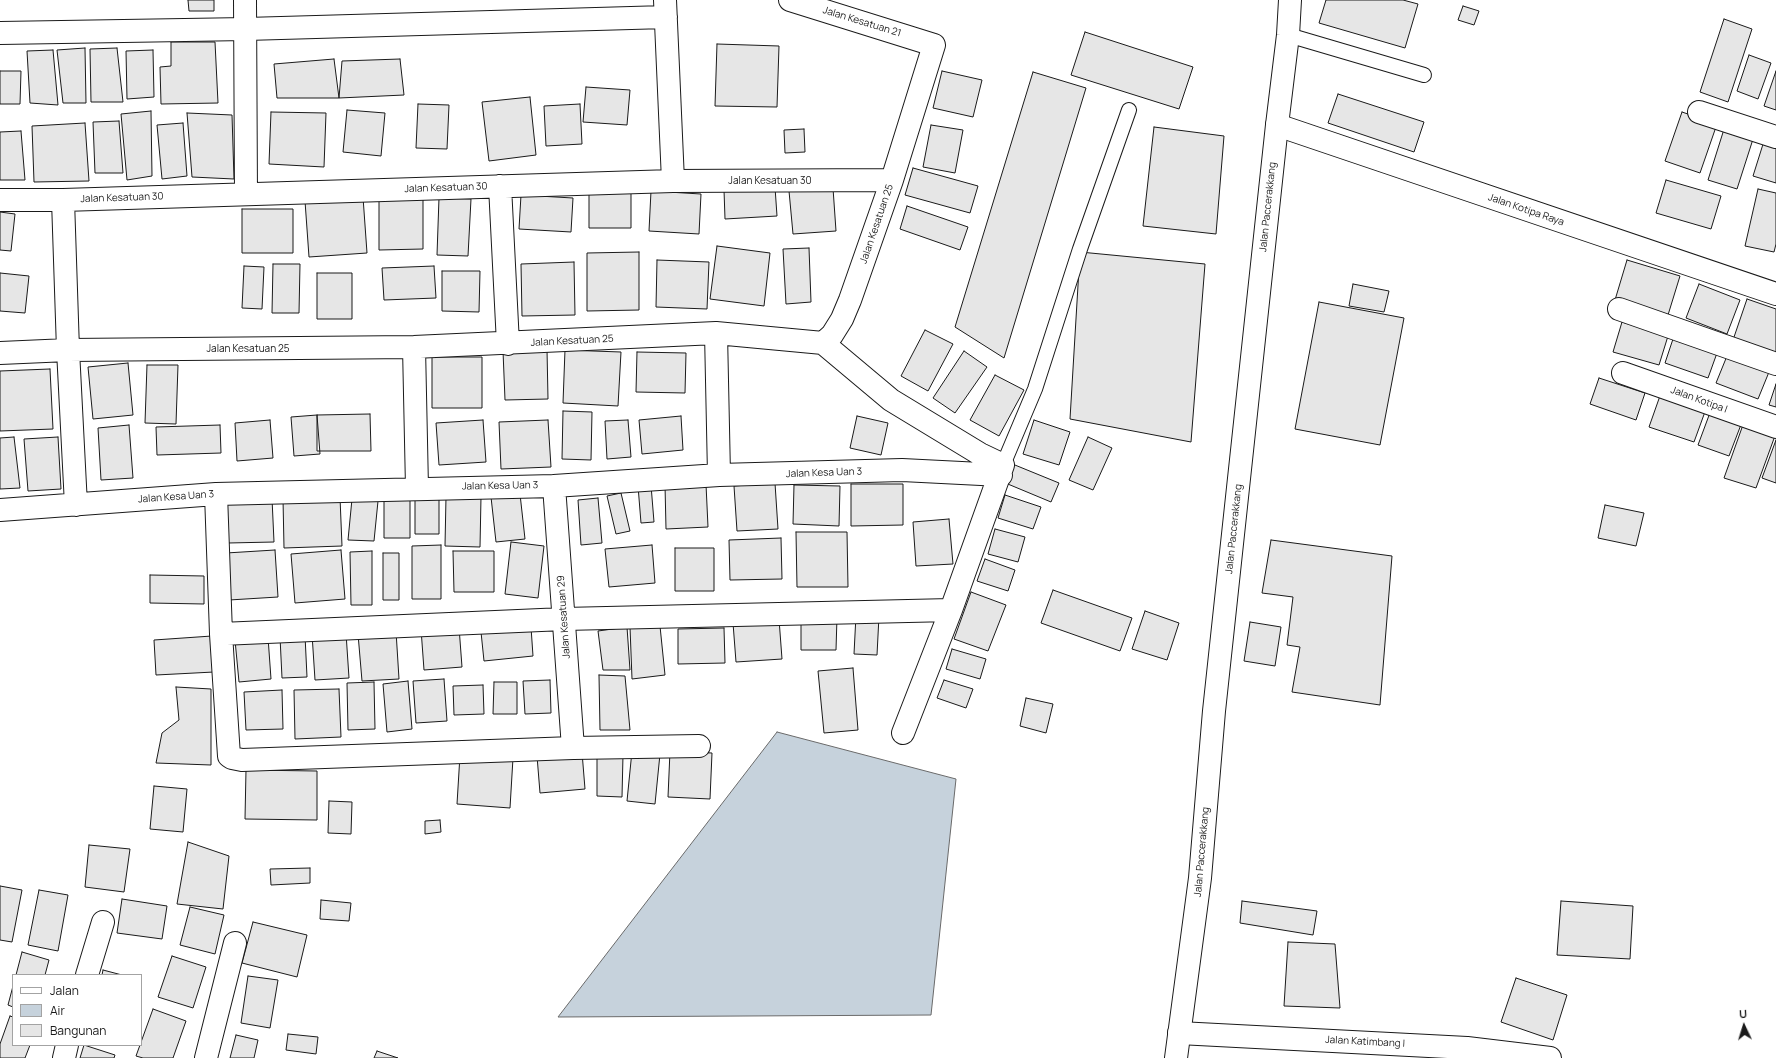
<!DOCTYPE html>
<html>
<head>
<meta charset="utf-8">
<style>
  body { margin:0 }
  #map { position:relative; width:1776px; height:1058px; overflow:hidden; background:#fff; font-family:Manrope,sans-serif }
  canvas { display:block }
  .legend { position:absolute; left:12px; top:974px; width:130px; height:72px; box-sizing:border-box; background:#fff; border:1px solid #a3a3a3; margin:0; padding:5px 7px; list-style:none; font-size:12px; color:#1a1a1a }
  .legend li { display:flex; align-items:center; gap:8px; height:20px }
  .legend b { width:20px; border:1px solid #a3a3a3 }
  .north { position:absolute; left:1724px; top:1006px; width:40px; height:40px; -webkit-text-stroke:3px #fff; paint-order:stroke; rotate:356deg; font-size:11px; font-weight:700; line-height:16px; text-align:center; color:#1a1a1a }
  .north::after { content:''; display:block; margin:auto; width:14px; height:18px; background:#1a1a1a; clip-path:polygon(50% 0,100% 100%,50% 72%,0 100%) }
</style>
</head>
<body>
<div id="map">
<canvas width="1776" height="1058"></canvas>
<ul class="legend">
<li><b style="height:5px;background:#fff"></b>Jalan</li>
<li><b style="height:11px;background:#c6d2dc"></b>Air</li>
<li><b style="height:11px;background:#e6e6e6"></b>Bangunan</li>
</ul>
<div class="north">U</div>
</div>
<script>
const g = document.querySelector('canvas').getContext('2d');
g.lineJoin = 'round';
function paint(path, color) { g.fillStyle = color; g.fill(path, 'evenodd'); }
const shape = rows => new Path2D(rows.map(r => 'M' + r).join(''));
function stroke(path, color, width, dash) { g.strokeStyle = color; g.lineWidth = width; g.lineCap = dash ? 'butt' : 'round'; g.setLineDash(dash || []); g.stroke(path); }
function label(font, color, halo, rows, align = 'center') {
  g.font = font + ' Manrope,sans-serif'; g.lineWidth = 3; g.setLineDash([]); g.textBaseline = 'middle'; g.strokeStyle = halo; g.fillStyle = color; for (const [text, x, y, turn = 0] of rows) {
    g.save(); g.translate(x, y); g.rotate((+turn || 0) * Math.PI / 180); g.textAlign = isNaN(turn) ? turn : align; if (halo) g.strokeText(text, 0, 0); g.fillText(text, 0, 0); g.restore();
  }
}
const water = shape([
  [777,732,956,779,931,1015,558,1017,777,732]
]);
const building = shape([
  [188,0,214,0,214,11,189,11,188,0],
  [1326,0,1403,0,1418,4,1405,48,1319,23,1326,0],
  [1463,6,1479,11,1474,25,1458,20,1463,6],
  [1724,19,1752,29,1728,102,1700,92,1724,19],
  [1085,32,1193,67,1179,109,1071,75,1085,32],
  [171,42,215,42,218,103,161,104,160,67,171,66,171,42],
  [717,44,779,46,777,107,715,106,717,44],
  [85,48,86,103,63,103,57,50,85,48],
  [117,48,123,102,91,102,90,49,117,48],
  [53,50,58,105,30,103,27,51,53,50],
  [153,50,154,97,127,99,126,51,153,50],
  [1749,55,1771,63,1758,99,1737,91,1749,55],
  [334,59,339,98,277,98,274,64,334,59],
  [400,59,404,95,339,98,342,61,400,59],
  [0,71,21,71,20,104,0,104,0,71],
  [942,71,982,80,973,117,933,108,942,71],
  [1776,71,1776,110,1764,106,1776,71],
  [1033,72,1086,88,1004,358,955,327,1033,72],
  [586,87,630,90,627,125,583,122,586,87],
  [1338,94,1424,122,1414,152,1328,123,1338,94],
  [530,97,536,155,489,161,482,102,530,97],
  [418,104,449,105,447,149,416,148,418,104],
  [580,104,582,144,546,146,544,106,580,104],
  [347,110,385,113,381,156,343,152,347,110],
  [151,111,152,176,127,180,121,114,151,111],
  [271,112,326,113,324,167,269,164,271,112],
  [1682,112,1717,124,1700,173,1665,161,1682,112],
  [187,113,232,115,234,179,192,177,187,113],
  [119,121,123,173,95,173,93,122,119,121],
  [85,123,89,181,34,182,32,126,85,123],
  [183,123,187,176,162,179,157,125,183,123],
  [931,125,963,130,955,173,923,167,931,125],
  [1725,126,1754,136,1737,189,1708,180,1725,126],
  [1154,127,1224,136,1216,234,1143,226,1154,127],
  [804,129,805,152,785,153,784,130,804,129],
  [21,131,25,180,0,180,0,132,21,131],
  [1764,141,1776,145,1776,183,1753,176,1764,141],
  [913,168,978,186,970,213,905,195,913,168],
  [1666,180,1721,196,1711,229,1656,213,1666,180],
  [775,187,777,216,725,219,724,190,775,187],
  [833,188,836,231,793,234,789,191,833,188],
  [1758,189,1776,193,1776,244,1774,252,1745,246,1758,189],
  [589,191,631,191,631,228,589,228,589,191],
  [651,191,701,194,699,234,649,231,651,191],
  [521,195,573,198,571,232,519,229,521,195],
  [363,197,367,253,309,257,305,201,363,197],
  [423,197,423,249,379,250,379,198,423,197],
  [439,198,471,199,468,256,437,255,439,198],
  [907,206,968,227,960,250,900,229,907,206],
  [242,209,293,209,293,253,242,253,242,209],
  [0,212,15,214,11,251,0,250,0,212],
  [717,246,770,253,764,306,710,299,717,246],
  [809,248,811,302,786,304,783,249,809,248],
  [639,252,639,310,587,311,587,253,639,252],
  [1080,252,1205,264,1191,442,1070,419,1080,252],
  [657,260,709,262,707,309,656,307,657,260],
  [1627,260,1680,276,1668,315,1615,300,1627,260],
  [574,262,575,315,522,316,521,264,574,262],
  [273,264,300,264,299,313,272,313,273,264],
  [244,266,264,267,262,309,242,308,244,266],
  [434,266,436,298,384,300,382,268,434,266],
  [442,271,480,271,479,312,442,311,442,271],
  [0,273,29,276,25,313,0,311,0,273],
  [317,273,352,273,352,319,317,319,317,273],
  [1353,284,1389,291,1384,312,1349,306,1353,284],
  [1699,284,1740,300,1727,334,1686,318,1699,284],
  [1747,299,1776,309,1776,355,1733,340,1747,299],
  [1319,302,1404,318,1380,445,1295,429,1319,302],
  [1622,322,1668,336,1659,365,1613,352,1622,322],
  [925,330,953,344,928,391,901,376,925,330],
  [1673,339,1717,353,1708,378,1665,363,1673,339],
  [547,349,548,399,505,400,503,351,547,349],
  [565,350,621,352,618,406,563,403,565,350],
  [964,351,987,367,955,413,933,398,964,351],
  [637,352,686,353,685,393,636,392,637,352],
  [1727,356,1769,372,1758,399,1716,383,1727,356],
  [432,357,482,357,482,408,432,408,432,357],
  [128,363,133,415,93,419,88,367,128,363],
  [147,365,178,365,176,424,145,423,147,365],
  [50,369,53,429,0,431,0,371,50,369],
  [995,375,1024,390,999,436,970,420,995,375],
  [1599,378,1645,393,1636,420,1590,404,1599,378],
  [1776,384,1776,407,1769,405,1776,384],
  [1661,393,1706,409,1694,442,1649,427,1661,393],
  [1711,410,1742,422,1729,456,1698,445,1711,410],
  [563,411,592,412,591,460,562,459,563,411],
  [370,414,371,451,317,451,317,415,370,414],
  [317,415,320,454,294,456,291,417,317,415],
  [681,416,683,450,642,454,639,420,681,416],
  [857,416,888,423,881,455,850,448,857,416],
  [270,420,273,458,237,461,235,423,270,420],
  [483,420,486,462,439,465,436,423,483,420],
  [548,420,551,467,501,469,499,422,548,420],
  [628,420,631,457,607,459,605,421,628,420],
  [1034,420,1070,432,1059,465,1023,454,1034,420],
  [1744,422,1776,433,1756,488,1724,478,1744,422],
  [129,425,133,478,101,480,98,428,129,425],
  [220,425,221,453,157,455,156,427,220,425],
  [14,437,20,488,0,489,0,438,14,437],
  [58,437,61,489,28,491,24,439,58,437],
  [1088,437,1112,448,1093,490,1069,480,1088,437],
  [1776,440,1776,483,1762,478,1776,440],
  [1010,463,1059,483,1051,502,1003,482,1010,463],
  [775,483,778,529,737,531,734,486,775,483],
  [706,484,708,527,666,529,665,485,706,484],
  [851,484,903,484,903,525,851,526,851,484],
  [651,485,654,522,641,523,638,486,651,485],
  [794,485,840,486,839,526,793,524,794,485],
  [415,492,439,492,439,534,415,534,415,492],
  [621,493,630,531,616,534,607,496,621,493],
  [384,494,410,494,410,538,384,538,384,494],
  [520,494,525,539,496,542,491,497,520,494],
  [1005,495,1041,507,1033,529,998,518,1005,495],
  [340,497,342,546,284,548,283,499,340,497],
  [446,497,481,497,480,547,445,546,446,497],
  [272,498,274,542,228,543,227,499,272,498],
  [598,498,602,543,581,545,578,500,598,498],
  [352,499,378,501,374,541,348,540,352,499],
  [1605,505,1644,513,1636,546,1598,538,1605,505],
  [949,519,953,564,916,566,913,522,949,519],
  [995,529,1025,537,1018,562,988,554,995,529],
  [796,532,847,532,848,587,797,587,796,532],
  [781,538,782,579,730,580,729,540,781,538],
  [1271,540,1392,556,1380,705,1292,692,1300,647,1287,645,1293,597,1262,593,1271,540],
  [511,542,544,546,538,598,505,594,511,542],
  [441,545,441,599,412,599,412,546,441,545],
  [652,545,655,583,609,587,605,549,652,545],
  [675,548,714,548,714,591,675,591,675,548],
  [275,550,278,597,229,600,226,553,275,550],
  [341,550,345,599,295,603,291,554,341,550],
  [372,551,372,605,351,605,350,552,372,551],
  [453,551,494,551,494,592,454,592,453,551],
  [383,553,399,553,399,600,383,600,383,553],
  [985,559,1015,570,1008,591,977,581,985,559],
  [150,575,204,576,204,604,150,603,150,575],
  [1053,590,1132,618,1120,651,1041,623,1053,590],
  [971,592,1006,605,988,651,954,639,971,592],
  [1145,611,1179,623,1167,660,1132,649,1145,611],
  [856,615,879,616,877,655,854,654,856,615],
  [801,616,837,617,836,650,801,650,801,616],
  [779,619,782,659,736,662,733,623,779,619],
  [1250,622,1281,627,1275,666,1244,661,1250,622],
  [660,626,665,675,632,679,630,627,660,626],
  [459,627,462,667,424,670,421,629,459,627],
  [531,627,533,656,484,661,481,632,531,627],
  [627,627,630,670,603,670,598,631,627,627],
  [724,628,725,663,678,664,678,629,724,628],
  [396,631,399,679,362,681,358,634,396,631],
  [346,633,349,678,315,680,312,634,346,633],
  [305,635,307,677,282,678,280,637,305,635],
  [212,636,214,672,156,675,154,640,212,636],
  [268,637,271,679,239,682,235,640,268,637],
  [952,649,986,659,980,679,946,669,952,649],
  [853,668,858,730,824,733,818,671,853,668],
  [599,675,625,676,630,730,600,730,599,675],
  [444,679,447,721,416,723,413,681,444,679],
  [550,680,551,713,525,714,523,681,550,680],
  [944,680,973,689,966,708,937,698,944,680],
  [408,681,412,729,387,732,383,684,408,681],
  [374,682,375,729,348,730,347,683,374,682],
  [494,682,517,682,517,714,493,714,494,682],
  [483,685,484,714,454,715,453,686,483,685],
  [176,687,211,689,211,765,156,763,162,733,179,720,176,687],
  [339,689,341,737,295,739,294,690,339,689],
  [282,690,283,729,246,730,244,692,282,690],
  [1026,698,1053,704,1046,733,1020,726,1026,698],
  [632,751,660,754,655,804,627,801,632,751],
  [670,751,712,753,710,799,668,797,670,751],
  [582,752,585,789,540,793,537,756,582,752],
  [460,755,513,758,510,808,457,804,460,755],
  [597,755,623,755,622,797,597,796,597,755],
  [246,770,317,771,317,820,245,819,246,770],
  [154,786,187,789,183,832,150,829,154,786],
  [329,801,352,802,351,834,328,833,329,801],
  [440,820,441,832,425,834,425,821,440,820],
  [188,842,229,856,223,909,177,904,188,842],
  [89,845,130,849,124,892,85,887,89,845],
  [310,868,310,883,271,885,270,869,310,868],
  [0,886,22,890,12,942,0,940,0,886],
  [39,890,68,895,58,951,28,945,39,890],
  [122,899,167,906,162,939,117,933,122,899],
  [321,900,351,903,349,921,320,919,321,900],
  [1242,901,1317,911,1313,935,1240,923,1242,901],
  [1561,901,1633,906,1630,959,1557,955,1561,901],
  [190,907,224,915,215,954,180,945,190,907],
  [253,922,307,935,297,977,242,963,253,922],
  [1288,942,1335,944,1340,1008,1284,1006,1288,942],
  [22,952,49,960,45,975,16,975,22,952],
  [172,956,206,967,193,1008,158,997,172,956],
  [103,970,122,975,102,975,103,970],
  [248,976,278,980,270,1028,241,1023,248,976],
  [1516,978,1567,995,1553,1040,1501,1022,1516,978],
  [13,986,13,1007,8,1005,13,986],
  [153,1009,186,1021,173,1058,143,1058,136,1056,153,1009],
  [10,1016,13,1017,13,1045,30,1045,25,1058,0,1058,0,1044,10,1016],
  [288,1034,318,1037,316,1054,286,1050,288,1034],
  [236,1035,258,1040,254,1058,230,1058,236,1035],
  [84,1045,115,1055,114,1058,80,1058,84,1045],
  [377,1051,398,1058,374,1058,377,1051]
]);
const lane = shape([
  [1288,35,1424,75],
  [1003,465,1035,389,1080,249,1129,110]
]);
const street = shape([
  [245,0,246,194],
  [665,0,673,181],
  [0,33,246,29,666,17],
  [1699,112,1776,137],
  [1277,125,1776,294],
  [500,186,508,344],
  [0,200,63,200,673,181,892,180],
  [63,200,68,350,76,505],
  [1619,309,1776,364],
  [716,333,719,475],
  [823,343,891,400,980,454,1003,465,951,610,903,733],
  [414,347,417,488],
  [0,353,68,350,414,347,716,333,823,343,832,335,842,319,850,300,892,180,934,45,790,0],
  [1623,373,1776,427],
  [554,486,573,748],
  [216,494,221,634,229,756,232,758,242,760,573,748,699,746],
  [0,510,216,494,554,486,719,475,902,470,1001,475],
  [221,634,564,619,951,610],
  [87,975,103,922],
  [1179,1033,1467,1048,1550,1058],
  [64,1058,67,1045],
  [206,1058,235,943]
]);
const secondary = shape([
  [1176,1058,1200,878,1214,711,1277,125,1288,35,1290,0]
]);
const streetNames = [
  ["Jalan Kesatuan 21",862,22,17],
  ["Jalan Kesatuan 30",770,181],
  ["Jalan Kesatuan 30",446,188,-2],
  ["Jalan Kesatuan 30",122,198,-2],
  ["Jalan Paccerakkang",1268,207,-84],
  ["Jalan Kotipa Raya",1526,210,19],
  ["Jalan Kesatuan 25",877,224,-71],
  ["Jalan Kesatuan 25",572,341,-3],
  ["Jalan Kesatuan 25",248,349],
  ["Jalan Kotipa I",1699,400,20],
  ["Jalan Kesa Uan 3",824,473,-2],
  ["Jalan Kesa Uan 3",500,486,-1],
  ["Jalan Kesa Uan 3",176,497,-4],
  ["Jalan Paccerakkang",1234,529,-84],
  ["Jalan Kesatuan 29",564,617,-94],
  ["Jalan Paccerakkang",1202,852,-85],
  ["Jalan Katimbang I",1365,1042,3]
];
paint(water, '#c6d2dc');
stroke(water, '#6a6a6a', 1);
paint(building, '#e6e6e6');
stroke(building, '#1a1a1a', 1);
stroke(lane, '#1a1a1a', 16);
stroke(street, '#1a1a1a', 24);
stroke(secondary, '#1a1a1a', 24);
stroke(lane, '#fff', 14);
stroke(street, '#fff', 22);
stroke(secondary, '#fff', 22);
label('10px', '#1a1a1a', '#fff', streetNames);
</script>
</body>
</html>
